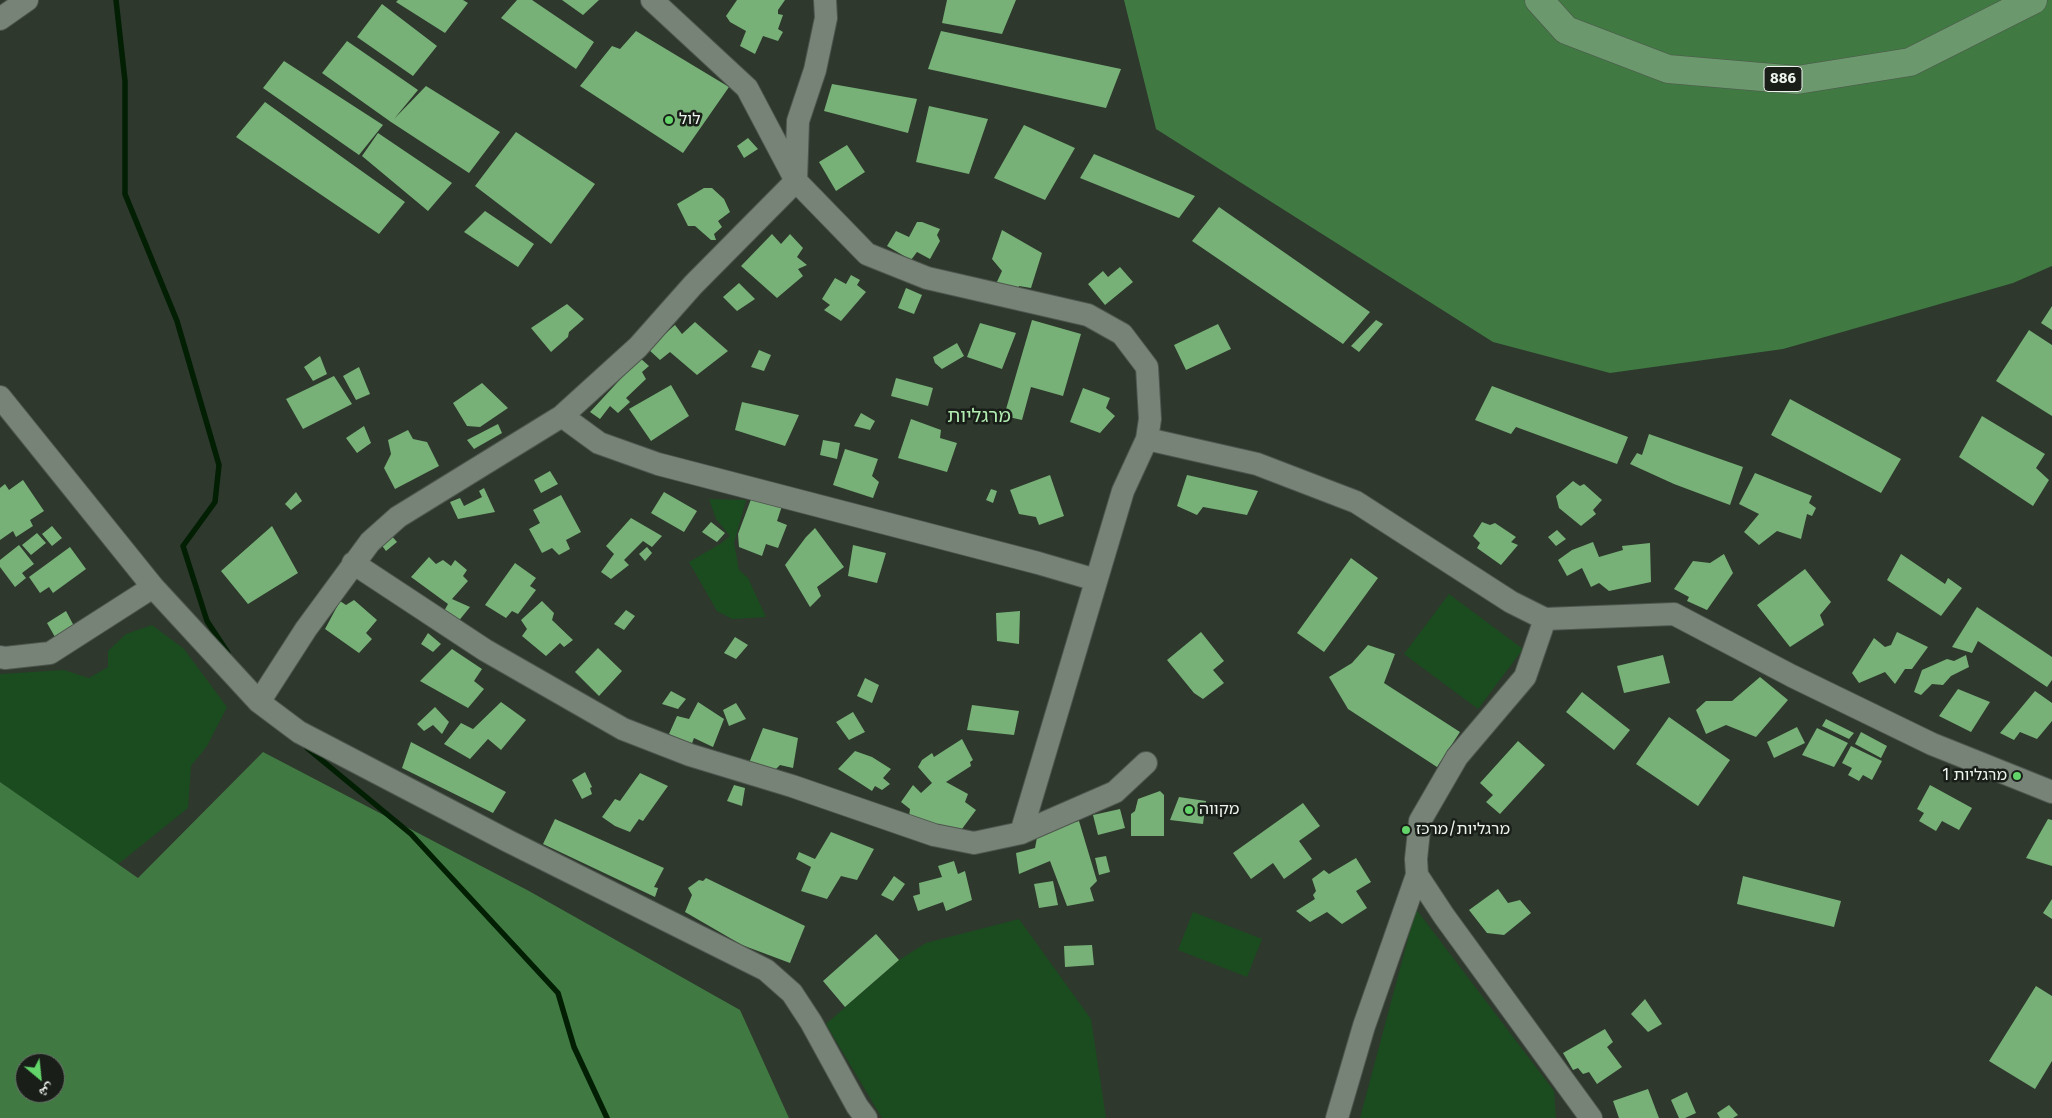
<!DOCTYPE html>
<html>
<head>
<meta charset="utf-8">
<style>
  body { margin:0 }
  #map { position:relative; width:2052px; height:1118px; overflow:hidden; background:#2e382d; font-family:"Fira Sans","Noto Naskh Arabic",sans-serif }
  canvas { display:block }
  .north { position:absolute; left:15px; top:1053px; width:50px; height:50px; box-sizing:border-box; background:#191e19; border:1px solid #6e736e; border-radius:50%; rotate:152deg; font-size:14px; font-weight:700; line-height:20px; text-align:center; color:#edf3ed }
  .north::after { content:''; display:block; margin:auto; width:18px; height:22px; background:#62d469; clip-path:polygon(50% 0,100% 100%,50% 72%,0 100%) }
</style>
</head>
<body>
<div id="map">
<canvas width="2052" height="1118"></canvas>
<div class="north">ش</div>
</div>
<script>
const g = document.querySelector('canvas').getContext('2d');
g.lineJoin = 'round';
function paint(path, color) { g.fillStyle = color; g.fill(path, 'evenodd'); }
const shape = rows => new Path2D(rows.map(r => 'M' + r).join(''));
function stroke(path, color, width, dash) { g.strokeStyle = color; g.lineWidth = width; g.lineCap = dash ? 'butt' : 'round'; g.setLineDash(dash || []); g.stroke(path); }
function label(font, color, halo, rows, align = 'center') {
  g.font = font + ' "Fira Sans","Noto Sans Hebrew",sans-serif'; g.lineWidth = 5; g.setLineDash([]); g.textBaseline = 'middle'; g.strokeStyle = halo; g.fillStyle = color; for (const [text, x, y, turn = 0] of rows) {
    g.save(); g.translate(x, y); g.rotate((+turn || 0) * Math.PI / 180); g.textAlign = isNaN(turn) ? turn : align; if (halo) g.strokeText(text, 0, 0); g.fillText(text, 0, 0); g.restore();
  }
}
const green = shape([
  [709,499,746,500,734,543,739,570,748,578,766,617,732,619,717,611,689,562,720,544,730,536,716,519],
  [1449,594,1523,649,1478,709,1404,654],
  [152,625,184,649,227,707,207,746,191,766,188,808,117,865,0,782,0,674,64,670,89,678,108,667,108,651,126,634],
  [1416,909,1554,1091,1556,1118,1360,1118],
  [1193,912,1262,939,1247,977,1178,950],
  [1019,919,1091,1019,1106,1118,882,1118,826,1024,899,960,926,943]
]);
const forest = shape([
  [1124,0,2052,0,2052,266,2013,283,1783,349,1610,373,1493,342,1156,129],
  [263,752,529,891,740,1010,789,1118,0,1118,0,782,138,878],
  [25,1063,55,1063,55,1093,25,1093]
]);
const stream = shape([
  [116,0,125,81,125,194,177,321,219,465,215,502,183,546,207,621,228,653],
  [307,748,411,834,558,993,574,1047,607,1118]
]);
const building = shape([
  [398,0,463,0,468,3,445,33,396,2],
  [517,0,532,0,594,42,576,69,501,18],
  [562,0,599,0,583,15],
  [737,0,785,0,778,10,778,14,783,15,778,29,783,32,778,41,763,36,755,54,740,46,746,31,730,22,726,16],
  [947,0,1016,0,1002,34,942,23],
  [382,4,437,46,413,76,357,37],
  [636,31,729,87,683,153,580,86,612,46,620,49],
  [941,31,1121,69,1106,108,928,69],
  [347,41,418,90,394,119,426,86,500,132,469,173,391,122,322,73],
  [284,61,383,125,359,155,263,88],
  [832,84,917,99,908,133,824,111],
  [265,102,405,202,379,234,236,137],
  [929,106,988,119,969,174,916,162],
  [1024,125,1075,148,1045,200,994,178],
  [516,132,595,184,551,244,475,186],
  [378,133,452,183,428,211,362,156],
  [748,138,758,149,744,158,737,146],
  [847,145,865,172,836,191,819,162],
  [1094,154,1195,196,1179,218,1080,178],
  [704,188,712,188,724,199,730,212,718,221,722,227,714,234,716,240,711,240,695,226,688,226,677,204],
  [1219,207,1370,312,1343,344,1192,241],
  [485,211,534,244,518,267,464,232],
  [917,222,922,222,940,229,937,235,940,241,930,259,917,252,911,260,887,246,896,231,909,237],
  [1002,230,1042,253,1031,288,1019,286,1018,291,996,284,1002,271,992,259],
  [772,234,781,244,790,234,803,248,797,257,807,265,798,269,803,276,777,298,741,266],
  [1120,267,1133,282,1105,305,1088,284,1103,271,1108,277],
  [851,275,860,280,857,285,866,292,841,321,824,310,830,305,822,299,835,278,846,284],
  [739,283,755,299,737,311,723,297],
  [906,288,922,295,914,314,898,308],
  [567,304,584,319,569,332,568,337,551,352,531,328],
  [2052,306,2052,330,2041,323],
  [1032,320,1081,334,1063,396,1031,387,1022,420,1004,416],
  [1376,320,1383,324,1359,352,1351,346],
  [695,322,728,351,697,375,670,352,660,360,648,349,675,325,682,334],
  [980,323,1016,333,1002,369,967,357],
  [1218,324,1231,349,1186,370,1174,345],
  [2029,330,2052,345,2052,416,1996,381],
  [957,343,964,356,942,369,935,363,933,357],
  [759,350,771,355,764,371,751,367],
  [320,356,327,374,313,381,304,367],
  [640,358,649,366,642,372,646,379,626,398,630,402,618,413,610,406,600,419,590,412],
  [359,367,370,394,356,400,343,376],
  [334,376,352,404,303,429,286,399],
  [896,378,933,388,928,406,891,396],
  [482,383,508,408,480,427,467,426,453,403],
  [671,385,689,416,651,441,629,409],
  [1492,386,1628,437,1617,464,1516,427,1511,434,1475,420],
  [1083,388,1110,398,1106,408,1115,416,1100,433,1070,422],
  [1790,399,1901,459,1881,493,1771,435],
  [742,402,799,415,785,446,735,430],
  [861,413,875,421,870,430,854,426],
  [1982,416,2045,454,2036,468,2049,480,2033,506,1959,457],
  [911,419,941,430,940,438,957,443,947,472,898,458],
  [498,424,502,433,474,449,467,440],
  [364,426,371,443,357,453,346,438],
  [408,430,413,439,427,442,439,466,395,489,384,468,391,454,388,440],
  [1649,434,1743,467,1730,505,1674,484,1630,464,1637,453,1642,455],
  [823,440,840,443,837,459,820,455],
  [845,449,878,459,872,476,879,482,873,498,833,485],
  [550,471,558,484,541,493,534,480],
  [1755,473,1812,496,1809,503,1816,508,1812,516,1807,514,1801,539,1777,531,1759,545,1744,532,1759,514,1739,504],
  [1050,475,1064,516,1039,525,1036,517,1019,514,1010,490],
  [1187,475,1258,491,1247,515,1203,507,1197,515,1177,506],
  [23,480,44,511,30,520,33,526,16,537,13,531,0,540,0,488,5,484,9,490],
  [1573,481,1580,486,1584,484,1602,500,1593,510,1596,514,1581,526,1559,508,1556,496],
  [484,488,495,512,458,519,450,502,460,498,464,506,482,497,479,491],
  [991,489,997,491,993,503,986,500],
  [296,492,302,501,291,510,285,504],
  [664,492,697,511,684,532,651,513],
  [753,494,782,506,777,521,787,525,778,548,766,544,762,556,739,547,738,534],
  [561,495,581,532,566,540,570,549,559,555,552,548,542,553,529,529,540,523,533,510],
  [631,518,662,536,652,547,643,541,624,560,629,565,611,579,601,572,614,554,606,546],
  [711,522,725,533,717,542,702,532],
  [1482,522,1490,525,1495,523,1516,537,1511,542,1518,545,1501,565,1477,548,1480,543,1473,536],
  [52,526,62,538,52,546,42,534],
  [272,526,298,573,248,604,221,571],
  [815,528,844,567,817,587,821,596,810,607,785,565,806,537],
  [1557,530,1566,539,1556,546,1548,537],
  [37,533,46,543,31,555,22,545],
  [390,534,397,542,386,551,380,543],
  [1593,542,1599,557,1623,550,1622,546,1650,543,1651,582,1609,591,1599,583,1591,587,1582,568,1567,576,1558,560,1572,550],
  [19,545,34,564,22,573,26,578,15,587,0,567,0,560],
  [853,545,886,553,877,583,848,576],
  [70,547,86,569,53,593,49,587,40,593,29,577],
  [647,547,652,553,645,561,639,554],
  [1724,554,1733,573,1707,610,1687,601,1689,597,1674,589,1693,561,1710,563],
  [1901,554,1945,584,1948,578,1962,588,1941,616,1887,580],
  [429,557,436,564,443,560,451,566,455,560,467,570,463,576,468,581,452,599,470,607,457,623,443,613,448,604,411,577],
  [1351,558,1378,578,1324,652,1297,633],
  [515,563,536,578,530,586,536,590,518,614,512,611,506,618,485,605],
  [1805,569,1831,602,1820,615,1824,625,1790,647,1757,605],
  [354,600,377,620,366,633,372,639,359,653,325,629,340,601,346,605],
  [542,601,554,613,552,620,573,640,564,647,560,643,546,656,522,636,527,629,521,620],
  [1977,607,2052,657,2052,680,2047,687,1978,641,1972,653,1952,647],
  [626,610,635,616,624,630,614,624],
  [66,611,74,626,55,637,47,623],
  [1020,611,1019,644,997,641,996,613],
  [1201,632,1224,661,1213,670,1224,683,1203,699,1194,693,1167,660],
  [1897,632,1928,647,1912,669,1905,669,1895,684,1885,672,1859,683,1852,673,1874,638,1885,647,1891,645],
  [428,633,441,644,433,652,421,644],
  [735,637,748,645,736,659,724,653],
  [1368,645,1395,654,1384,683,1460,732,1437,767,1348,709,1329,677,1352,663],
  [598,648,622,671,599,696,575,672],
  [452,649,482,669,474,681,484,689,468,708,420,681],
  [1663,655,1670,683,1624,693,1617,666],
  [1966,655,1969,667,1951,676,1943,685,1932,684,1921,695,1914,692,1922,670,1947,659,1954,661],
  [1760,677,1788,700,1756,737,1726,725,1706,734,1696,710,1706,701,1732,701],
  [865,678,879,685,872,703,857,696],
  [1958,689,1990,702,1971,732,1939,716],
  [671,691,686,699,678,709,662,704],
  [2035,691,2052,703,2052,721,2037,739,2020,732,2014,740,2000,733],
  [1582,692,1630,730,1614,750,1566,712],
  [501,702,526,720,501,750,488,739,470,759,444,744,461,723,473,729],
  [698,702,724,719,713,747,694,738,691,746,669,734,677,716,689,719],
  [736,703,746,719,729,726,723,710],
  [972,705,1019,711,1014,735,967,730],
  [435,707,449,722,442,734,433,725,424,731,417,724],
  [853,712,865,732,849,740,836,722],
  [1669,717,1730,760,1698,806,1636,764],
  [1826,719,1854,733,1849,739,1822,726],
  [1797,727,1805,743,1774,758,1767,742],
  [763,728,798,738,793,768,780,765,772,773,749,763],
  [1817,728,1848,743,1834,767,1802,755],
  [1861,732,1887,746,1881,758,1855,744],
  [962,739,973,760,970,762,971,766,946,782,968,794,965,802,976,810,959,833,909,817,910,809,901,802,913,785,921,793,932,783,918,767,922,760,932,753,934,757],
  [1518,741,1545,765,1500,814,1486,802,1493,795,1480,783],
  [411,742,506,792,493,813,402,768],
  [1851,746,1882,761,1872,780,1863,775,1859,781,1848,775,1852,768,1842,763],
  [855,751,872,757,891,769,883,778,890,784,882,790,875,786,872,791,838,769],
  [585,772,592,787,590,788,592,794,582,799,572,780],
  [640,773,668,786,643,821,639,819,630,832,615,826,602,817,615,799,620,801],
  [734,785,745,788,742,806,727,801],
  [1930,785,1972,808,1959,830,1942,821,1936,831,1919,821,1924,813,1917,809],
  [1160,791,1164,795,1164,836,1131,836,1131,814,1135,811,1138,799],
  [1179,797,1206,801,1203,824,1170,820],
  [1303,803,1320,826,1299,841,1312,859,1284,879,1273,863,1251,879,1233,853],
  [1120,809,1125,828,1098,835,1093,815],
  [555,819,664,868,654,887,658,888,655,897,543,844],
  [2048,819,2052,820,2052,866,2026,858],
  [1079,821,1097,881,1090,888,1094,901,1067,906,1050,861,1019,874,1016,853,1035,848,1038,832],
  [831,832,874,849,857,880,841,876,827,899,801,891,811,867,796,859,799,852,815,859],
  [1106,856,1110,872,1099,875,1095,858],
  [1356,858,1371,882,1356,891,1367,908,1342,924,1327,912,1310,922,1296,911,1315,899,1313,895,1316,891,1312,879,1324,870,1329,874],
  [954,861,958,874,965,871,972,900,946,911,943,902,918,911,913,896,920,894,919,883,942,877,938,866],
  [894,876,905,884,893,901,881,895],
  [1743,876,1841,901,1834,927,1737,904],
  [706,878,805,926,790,963,742,945,685,912,692,895,688,888,699,880,703,881],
  [1053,881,1058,905,1039,908,1034,884],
  [1498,889,1508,903,1520,900,1531,913,1504,935,1487,933,1469,910],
  [2052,899,2052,919,2043,913],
  [876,934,899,960,845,1007,823,981],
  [1092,945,1094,965,1065,967,1064,946],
  [2036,986,2052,996,2052,1061,2035,1089,1989,1061],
  [1645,999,1662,1024,1648,1032,1631,1014],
  [1605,1029,1613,1042,1607,1047,1622,1067,1597,1084,1589,1072,1583,1074,1578,1068,1573,1070,1563,1053],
  [1648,1089,1659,1118,1619,1118,1613,1101],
  [1687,1092,1696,1113,1685,1118,1679,1118,1671,1100],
  [1729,1105,1738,1115,1733,1118,1720,1118,1717,1113]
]);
const minor = shape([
  [652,0,747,88,796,181,867,254,927,278,1088,315,1122,334,1147,367,1150,419,1147,439,1123,491,1021,833],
  [0,19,27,0],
  [0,397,153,587,259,702,299,732,508,841,766,970,792,993,811,1022,857,1106,866,1118],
  [562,416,599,443,658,464,1038,563,1096,580],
  [1147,439,1257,464,1356,502,1511,602,1545,619,1674,614,1792,676,1932,744,2052,792],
  [353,563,485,650,623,729,690,755,792,786,934,835,974,843,1021,833,1115,792,1146,763],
  [0,657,5,658,50,653,153,587],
  [259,702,306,629,370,542,398,517,562,416,638,347,693,285,796,181,798,121,815,70,826,18,825,0],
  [1417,875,1444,916,1591,1118],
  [1337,1118,1364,1026,1417,875,1416,859,1420,821,1457,757,1525,677,1545,619]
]);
const major = shape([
  [1539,0,1566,30,1668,69,1797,80,1910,62,2033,0]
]);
const markers = [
  [669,120,5,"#62d469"],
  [2017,776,5,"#62d469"],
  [1189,810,5,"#62d469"],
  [1406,830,5,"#62d469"]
];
const shields = [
  [1783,79,38]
];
const shieldNames = [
  ["886",1783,79]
];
const poiNames = [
  ["לול",679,120],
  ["מרגליות 1",2007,776,"right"],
  ["מקווה",1199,810],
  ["מרגליות/מרכז",1416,830]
];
const quarterNames = [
  ["מרגליות",979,417]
];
paint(green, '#1b4c1f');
paint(forest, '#407942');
stroke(stream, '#021f04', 5.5);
paint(building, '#77b177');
stroke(minor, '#4e564e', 24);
stroke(major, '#4e564e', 29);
stroke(minor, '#778377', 22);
stroke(major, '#6c986d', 28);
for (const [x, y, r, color] of markers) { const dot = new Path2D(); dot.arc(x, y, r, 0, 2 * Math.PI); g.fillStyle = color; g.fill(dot); stroke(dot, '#191e19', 2); }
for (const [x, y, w] of shields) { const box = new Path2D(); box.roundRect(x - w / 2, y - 12.5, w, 25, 4); g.fillStyle = '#191e19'; g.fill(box); stroke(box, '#edf3ed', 1); }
label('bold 15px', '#edf3ed', null, shieldNames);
label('16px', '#edf3ed', '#191e19', poiNames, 'left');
label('19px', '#b2edb2', '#191e19', quarterNames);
</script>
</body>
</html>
